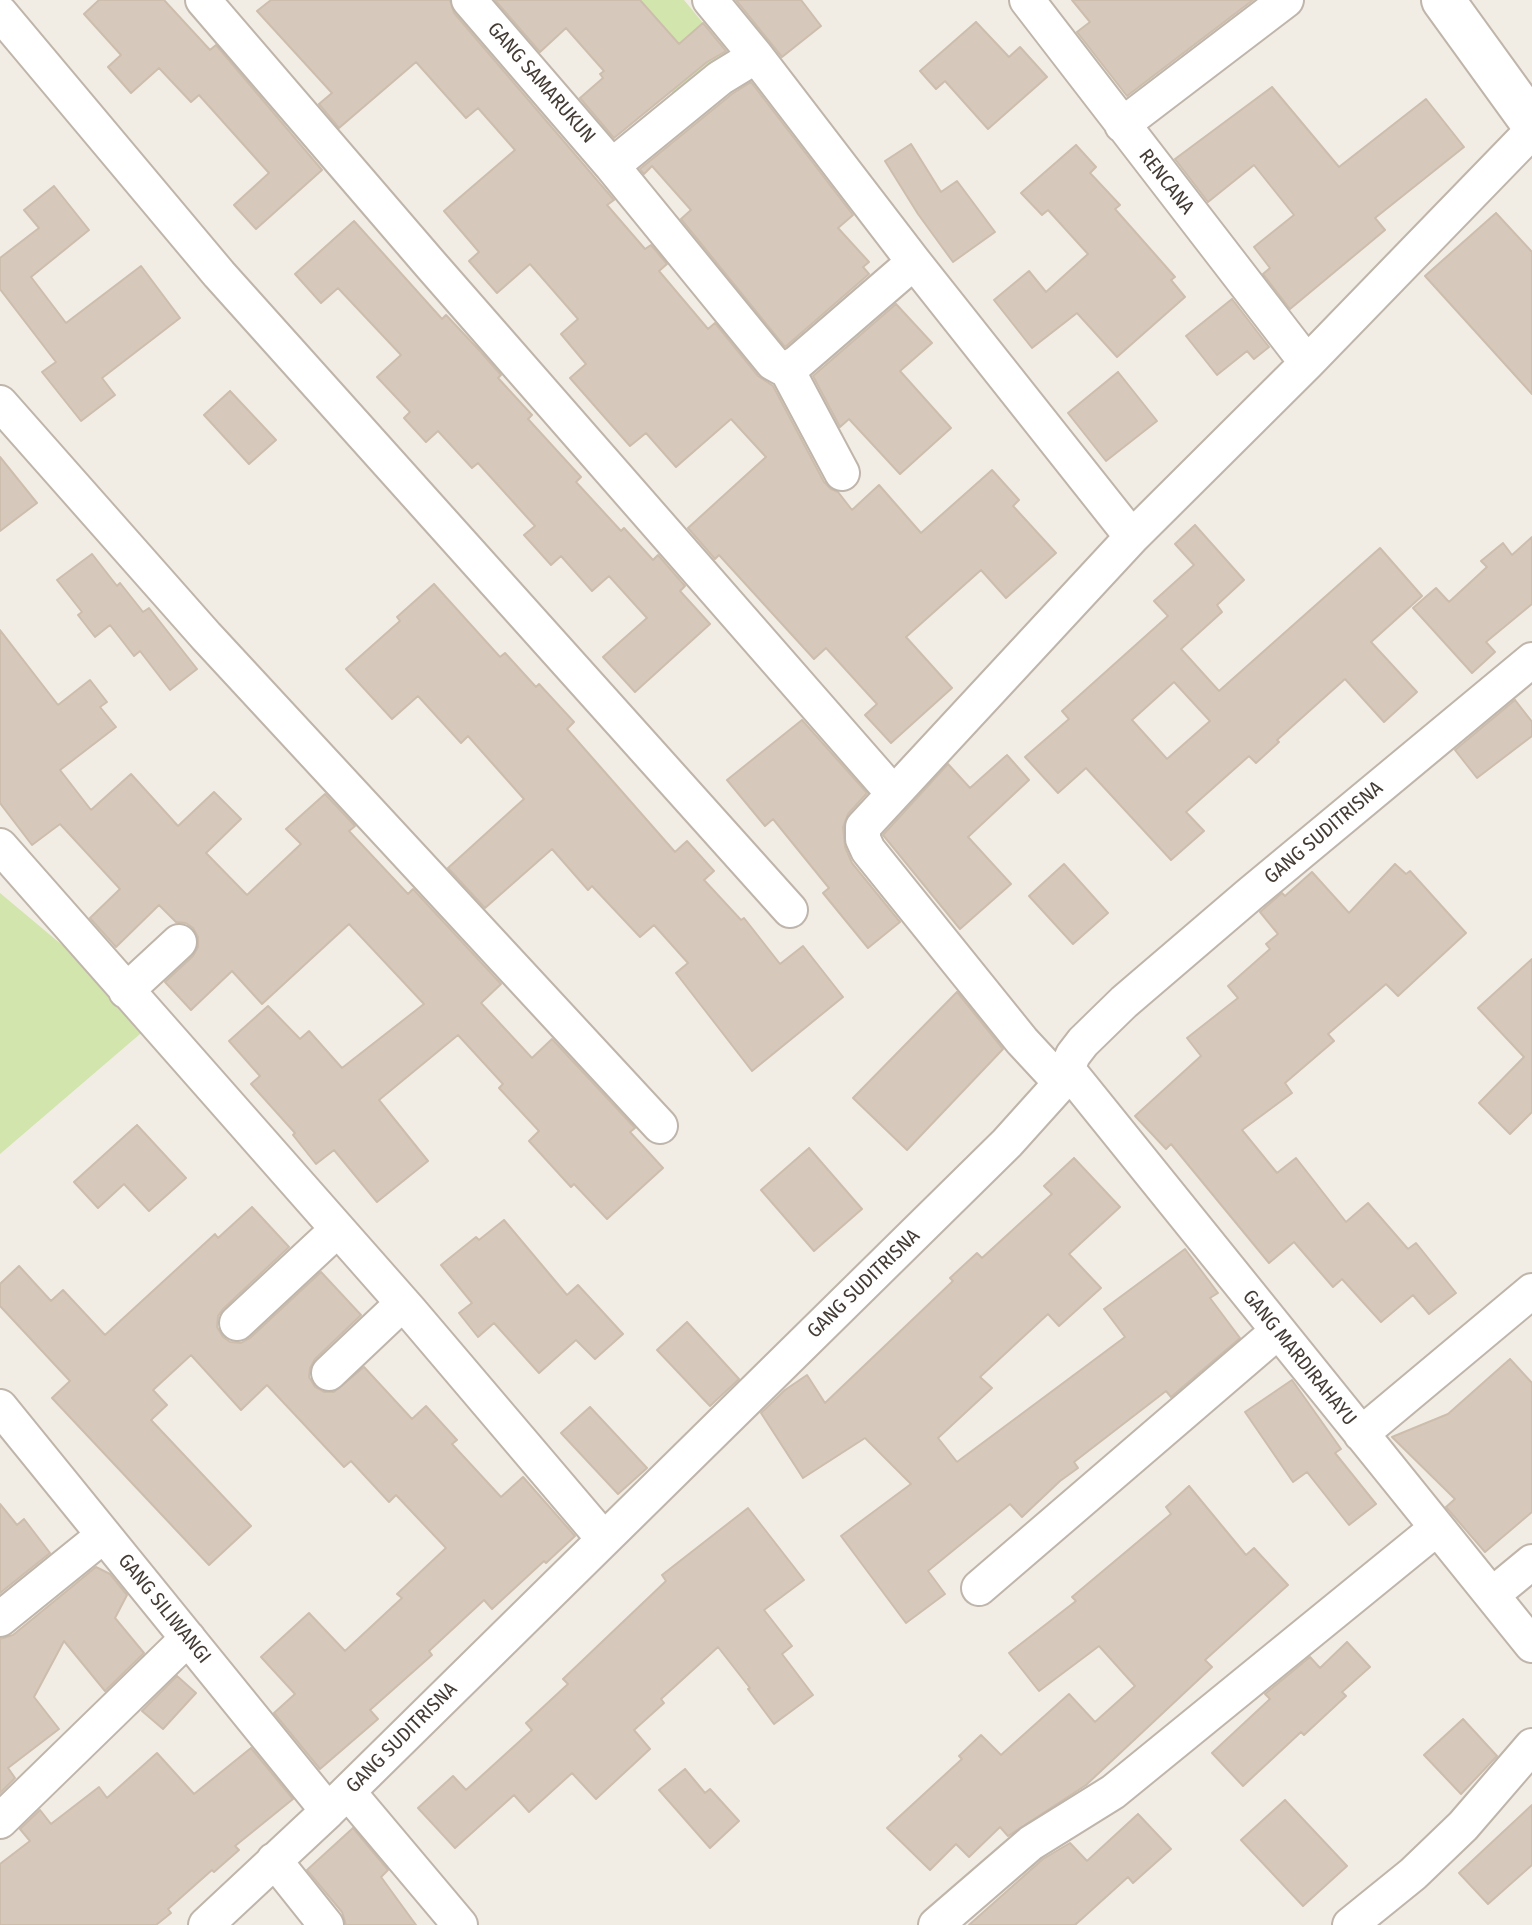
<!DOCTYPE html>
<html>
<head>
<meta charset="utf-8">
<style>
  body { margin:0 }
  canvas { display:block; background:#f1ece4 }
</style>
</head>
<body>
<canvas width="1532" height="1925"></canvas>
<script>
const g = document.querySelector('canvas').getContext('2d');
g.lineJoin = 'round';
function paint(path, color) { g.fillStyle = color; g.fill(path, 'evenodd'); }
const shape = rows => new Path2D(rows.map(r => 'M' + r).join(''));
function stroke(path, color, width, dash) { g.strokeStyle = color; g.lineWidth = width; g.lineCap = dash ? 'butt' : 'round'; g.setLineDash(dash || []); g.stroke(path); }
function label(font, color, halo, rows, align = 'center') {
  g.font = font + ' "Fira Sans Condensed",sans-serif'; g.lineWidth = 7; g.setLineDash([]); g.textBaseline = 'middle'; g.strokeStyle = halo; g.fillStyle = color; for (const [text, x, y, turn = 0] of rows) {
    g.save(); g.translate(x, y); g.rotate((+turn || 0) * Math.PI / 180); g.textAlign = isNaN(turn) ? turn : align; if (halo) g.strokeText(text, 0, 0); g.fillText(text, 0, 0); g.restore();
  }
}
const green = shape([
  [593,0,684,0,728,53,675,96],
  [0,893,154,1022,0,1154]
]);
const building = shape([
  [99,0,164,0,210,50,216,45,322,170,256,229,234,205,269,173,199,95,191,102,159,68,131,93,108,67,121,55,84,14,99,0],
  [271,0,450,0,454,13,614,200,607,205,645,249,651,245,667,264,659,271,708,329,715,323,758,376,773,386,824,482,831,489,838,492,852,510,879,485,921,533,992,470,1019,500,1013,506,1056,553,1006,598,981,570,906,637,952,688,891,743,865,715,877,704,826,648,814,659,719,555,715,559,688,528,766,457,731,419,676,467,646,433,630,446,570,378,586,364,561,334,578,319,530,264,497,293,469,261,479,252,444,211,515,150,478,108,466,118,416,62,339,128,319,104,332,93,257,11,271,0],
  [495,0,640,0,679,44,703,23,726,51,707,62,614,138,580,98,603,78,600,74,604,71,566,28,540,52,495,0],
  [736,0,801,0,821,26,782,57,736,0],
  [1072,0,1253,0,1127,96,1077,32,1090,22,1072,0],
  [976,22,1009,57,1020,47,1047,77,988,129,945,81,936,89,920,71,976,22],
  [751,82,853,215,838,228,869,262,863,267,869,274,785,347,681,219,691,210,652,166,644,174,640,169,732,94,751,82],
  [1272,87,1339,167,1426,99,1464,147,1375,218,1385,230,1290,309,1263,274,1270,268,1254,247,1294,215,1254,165,1208,202,1175,159,1272,87],
  [911,144,941,192,957,181,995,232,953,262,918,214,885,161,911,144],
  [1076,145,1096,167,1090,173,1120,205,1115,209,1175,277,1171,280,1185,297,1117,357,1077,313,1032,348,994,300,1029,271,1046,292,1088,254,1048,210,1042,215,1021,193,1076,145],
  [54,186,89,230,31,277,66,323,141,266,180,318,102,378,115,395,81,421,42,372,56,362,0,289,0,258,39,228,24,210,54,186],
  [1496,213,1532,252,1532,394,1425,276,1496,213],
  [354,221,442,319,446,315,479,350,501,375,498,378,532,415,528,419,581,477,576,482,621,531,624,528,653,560,658,555,685,586,680,591,710,624,635,692,603,657,647,618,609,576,592,591,561,556,551,565,524,535,535,526,478,463,472,468,438,431,426,442,404,418,410,412,377,377,401,355,338,288,321,303,295,274,354,221],
  [1232,299,1269,347,1254,359,1247,351,1217,375,1186,336,1232,299],
  [896,304,932,343,900,371,951,428,900,474,849,419,840,427,813,376,896,304],
  [1118,372,1157,421,1106,461,1068,413,1118,372],
  [230,391,276,440,249,464,204,415,230,391],
  [0,457,37,503,0,531,0,457],
  [1195,525,1244,580,1217,605,1222,612,1181,649,1219,691,1380,548,1422,596,1371,642,1417,692,1384,722,1345,679,1277,740,1279,742,1256,763,1249,756,1186,812,1204,831,1171,860,1086,768,1058,793,1025,757,1069,719,1062,711,1168,616,1154,601,1194,565,1175,544,1195,525],
  [1174,682,1210,721,1167,759,1132,720,1174,682],
  [1532,537,1532,604,1486,642,1495,652,1472,673,1413,608,1436,588,1449,602,1487,567,1481,561,1503,543,1512,555,1532,537],
  [92,554,117,586,120,583,143,612,149,608,197,669,170,690,140,651,134,656,110,625,95,637,78,615,82,612,57,580,92,554],
  [434,584,500,657,505,653,536,687,539,684,574,722,567,729,675,852,687,841,714,871,704,880,741,920,744,918,780,964,803,946,843,997,752,1071,676,973,688,963,654,925,640,937,592,886,588,890,552,849,485,908,448,868,524,799,468,736,461,743,418,696,392,719,346,669,400,621,397,617,434,584],
  [0,630,58,705,90,680,107,702,100,707,116,727,60,770,91,810,131,774,178,826,214,792,241,819,206,853,247,895,301,844,286,829,325,794,355,826,349,831,408,894,413,889,501,984,481,1003,532,1058,552,1039,635,1128,630,1132,663,1168,607,1219,574,1184,571,1187,529,1141,539,1131,499,1088,503,1084,458,1035,379,1100,428,1161,377,1202,334,1150,316,1164,293,1135,295,1133,251,1084,260,1076,229,1041,268,1006,300,1039,309,1031,342,1068,424,1004,349,924,262,1004,232,971,191,1010,165,982,193,956,198,947,198,937,193,928,186,923,176,922,159,905,116,947,90,918,120,889,60,824,32,845,0,803,0,630],
  [1515,700,1532,722,1532,736,1477,778,1455,750,1515,700],
  [802,720,867,793,848,814,843,827,845,847,852,863,900,922,868,948,823,893,829,888,773,819,765,826,727,780,802,720],
  [1007,755,1029,780,968,837,1011,884,960,929,883,835,948,764,970,788,1007,755],
  [1064,864,1108,913,1073,944,1029,896,1064,864],
  [1395,864,1406,874,1410,871,1466,933,1398,996,1386,984,1328,1034,1334,1041,1285,1083,1292,1093,1242,1130,1277,1173,1296,1158,1346,1222,1368,1203,1408,1249,1416,1243,1456,1293,1429,1314,1413,1295,1381,1322,1342,1279,1333,1287,1294,1242,1269,1263,1171,1144,1166,1149,1135,1116,1201,1056,1187,1038,1238,998,1228,986,1270,949,1266,944,1278,934,1260,912,1282,893,1285,896,1312,872,1349,913,1395,864],
  [1532,959,1532,1112,1510,1134,1479,1103,1524,1057,1478,1008,1532,959],
  [957,992,1003,1049,907,1150,853,1098,957,992],
  [137,1125,186,1178,149,1211,124,1184,98,1208,74,1182,137,1125],
  [809,1148,862,1209,814,1251,761,1190,809,1148],
  [1074,1158,1120,1207,1069,1254,1101,1288,1059,1326,1048,1314,980,1377,992,1388,938,1438,957,1462,1125,1337,1104,1309,1185,1249,1218,1293,1210,1298,1240,1338,1171,1397,1166,1391,1074,1462,1078,1468,1060,1481,1022,1517,1010,1504,928,1571,945,1594,906,1623,841,1536,911,1484,865,1438,803,1478,761,1413,785,1390,807,1375,825,1403,953,1281,950,1278,977,1253,982,1258,1052,1194,1044,1186,1074,1158],
  [252,1207,289,1247,223,1309,218,1316,217,1327,223,1337,230,1342,241,1343,250,1338,321,1272,361,1315,315,1359,310,1368,309,1377,315,1387,324,1392,334,1392,364,1367,412,1419,426,1406,457,1440,452,1444,501,1497,523,1477,575,1536,546,1563,544,1561,492,1609,484,1600,429,1651,432,1655,370,1710,378,1719,320,1769,274,1713,295,1694,261,1657,309,1613,345,1651,402,1598,397,1594,446,1548,396,1495,389,1502,351,1461,344,1467,267,1385,241,1410,191,1355,153,1390,167,1405,151,1420,251,1526,209,1565,52,1398,70,1381,0,1306,0,1284,19,1266,51,1301,63,1290,105,1335,215,1234,218,1238,252,1207],
  [504,1220,567,1295,578,1285,623,1334,595,1359,576,1340,539,1373,494,1323,478,1337,459,1313,472,1303,441,1265,476,1237,479,1240,504,1220],
  [687,1322,739,1379,710,1406,657,1350,687,1322],
  [1510,1359,1532,1383,1532,1512,1485,1552,1446,1507,1455,1499,1392,1437,1448,1414,1510,1359],
  [1292,1380,1341,1449,1335,1453,1376,1504,1349,1525,1307,1472,1293,1482,1245,1412,1292,1380],
  [590,1407,647,1468,618,1494,561,1433,590,1407],
  [1189,1486,1246,1555,1254,1548,1288,1585,1205,1660,1212,1667,1086,1785,1008,1836,1000,1827,969,1857,956,1844,930,1870,887,1828,962,1759,959,1756,981,1735,1001,1755,1069,1694,1095,1722,1135,1686,1099,1646,1039,1691,1009,1653,1076,1601,1072,1597,1171,1514,1166,1507,1189,1486],
  [0,1504,17,1525,24,1519,50,1553,0,1593,0,1504],
  [748,1508,804,1580,764,1610,792,1646,782,1654,813,1695,774,1724,748,1689,750,1688,718,1647,661,1699,664,1703,634,1730,650,1749,596,1799,572,1773,529,1812,514,1795,455,1848,418,1808,453,1776,466,1790,532,1730,526,1723,568,1684,563,1679,666,1581,662,1575,748,1508],
  [96,1567,110,1574,127,1595,115,1618,144,1653,105,1691,64,1641,34,1697,59,1729,8,1768,15,1778,0,1793,0,1639,13,1635,96,1567],
  [1347,1642,1370,1667,1342,1692,1346,1696,1304,1735,1301,1732,1243,1786,1212,1753,1270,1699,1265,1694,1310,1657,1320,1668,1347,1642],
  [177,1676,196,1693,163,1729,142,1711,177,1676],
  [1463,1719,1497,1756,1461,1794,1424,1755,1463,1719],
  [251,1748,293,1799,235,1846,239,1850,214,1872,212,1870,168,1909,171,1913,156,1925,0,1925,0,1864,30,1841,20,1829,40,1810,51,1824,99,1787,107,1798,157,1753,194,1794,251,1748],
  [685,1769,705,1793,710,1789,739,1821,710,1848,659,1790,685,1769],
  [1285,1800,1347,1866,1303,1906,1241,1840,1285,1800],
  [1532,1805,1532,1865,1488,1904,1459,1873,1532,1805],
  [1138,1814,1171,1849,1133,1883,1128,1877,1075,1925,969,1925,1043,1859,1070,1843,1087,1861,1138,1814],
  [353,1828,388,1870,381,1877,416,1925,346,1925,342,1912,307,1870,353,1828]
]);
const minor = shape([
  [203,0,431,265,893,793],
  [469,0,612,166,773,363,782,368,789,368,797,363,914,262,1132,537],
  [710,0,756,56],
  [1027,0,1307,363],
  [0,13,219,274,790,910],
  [1122,125,1286,0],
  [612,166,720,78,756,56,914,262],
  [786,368,842,473],
  [0,403,206,636,660,1126],
  [0,846,410,1311,603,1538],
  [126,991,179,942],
  [1068,1070,1532,1645],
  [1061,1083,1022,1041,868,850,863,839,863,827,1132,537,1307,363,1532,131],
  [237,1323,337,1230],
  [329,1373,403,1303],
  [0,1407,328,1811],
  [1361,1434,1532,1291],
  [979,1588,1277,1332],
  [1492,1595,1532,1562],
  [0,1619,104,1535],
  [348,1792,460,1925],
  [0,1821,188,1638],
  [274,1860,326,1925],
  [206,1925,328,1811,1007,1143,1061,1083,1073,1055,1083,1042,1124,1002,1249,895,1532,660],
  [936,1925,1031,1843,1113,1792,1437,1528],
  [1350,1925,1413,1874,1463,1826,1532,1746]
]);
const tertiary = shape([
  [1443,0,1532,123]
]);
const streetNames = [
  ["GANG SAMARUKUN",541,83,49],
  ["RENCANA",1166,182,52],
  ["GANG SUDITRISNA",1324,833,-40],
  ["GANG SUDITRISNA",864,1284,-44],
  ["GANG MARDIRAHAYU",1299,1358,51],
  ["GANG SILIWANGI",164,1609,51],
  ["GANG SUDITRISNA",402,1738,-45]
];
paint(green, '#d2e5ad');
paint(building, '#d6c9bc');
stroke(building, '#cdbdad', 2);
stroke(minor, '#bfb5aa', 38);
stroke(tertiary, '#bfb5aa', 46);
stroke(minor, '#fff', 34);
stroke(tertiary, '#fff', 42);
label('20px', '#433b34', '#fff', streetNames);
</script>
</body>
</html>
